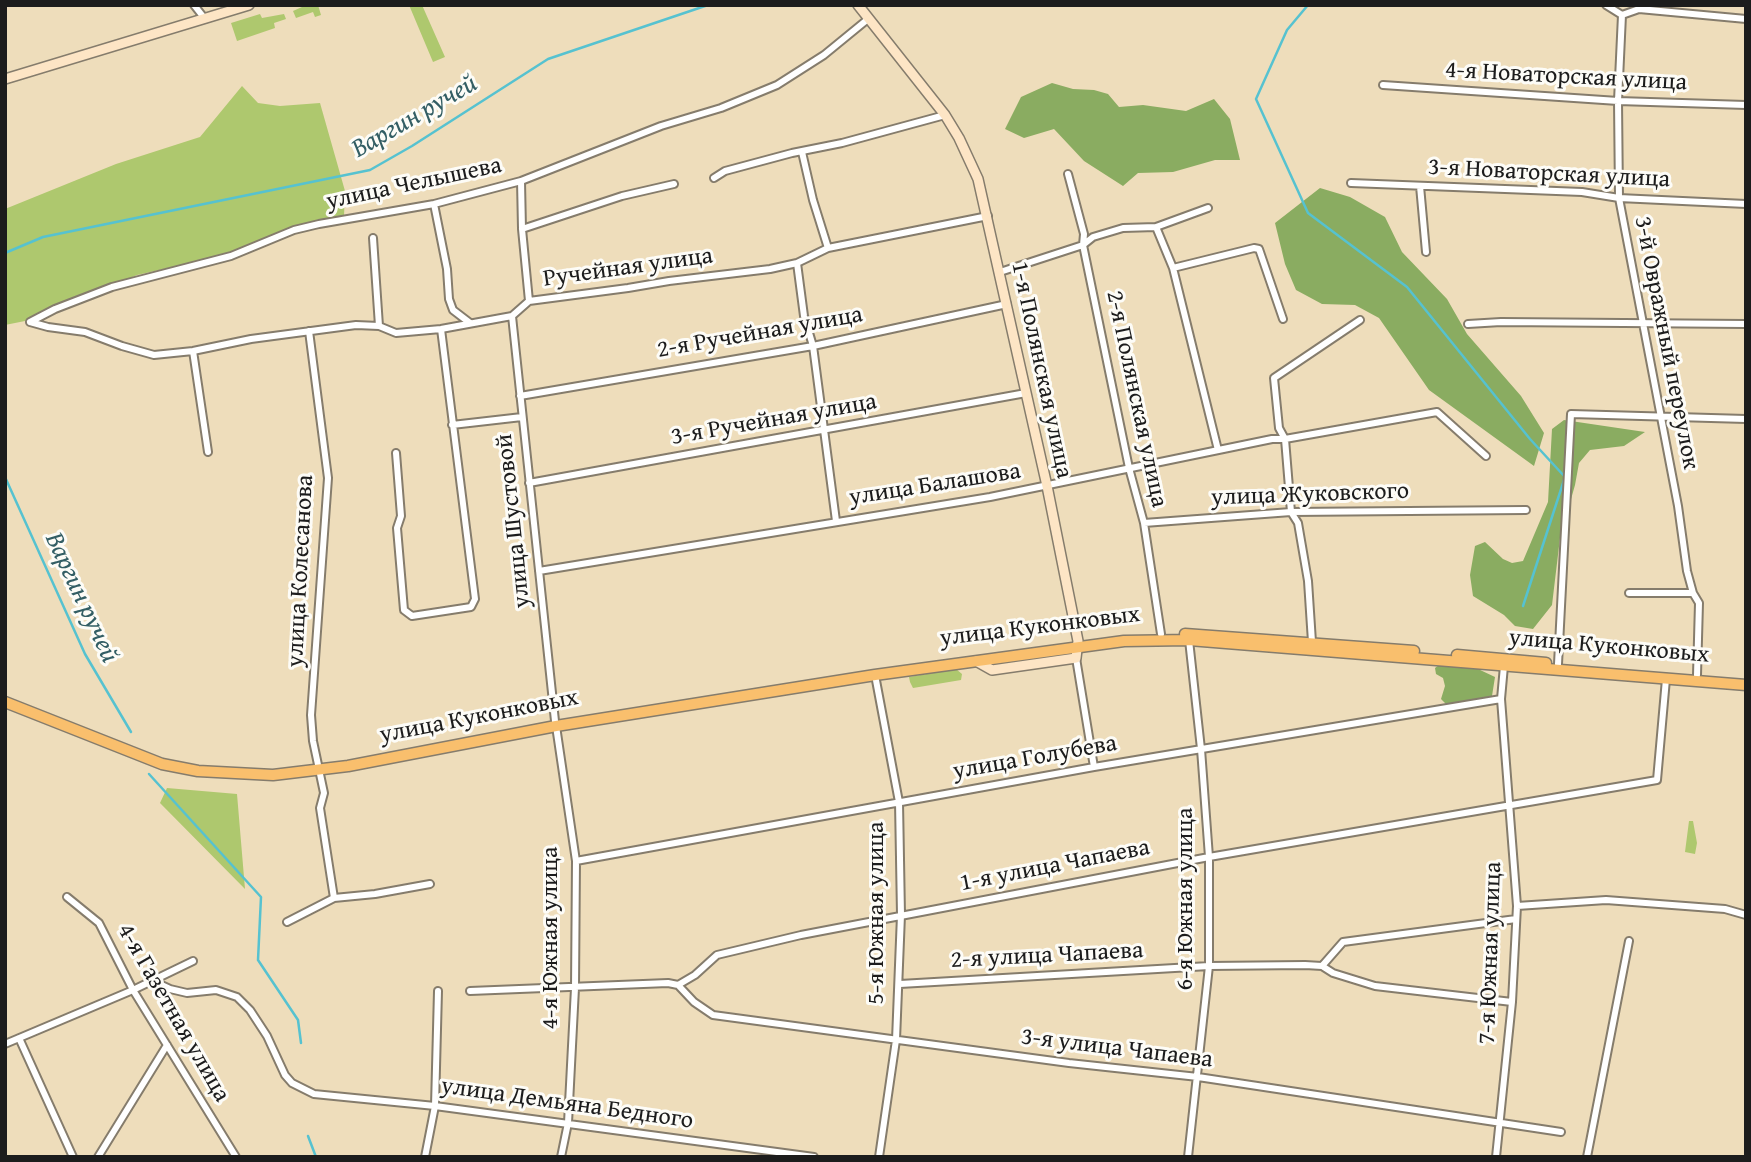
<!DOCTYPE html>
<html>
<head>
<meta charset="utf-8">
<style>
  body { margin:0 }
  #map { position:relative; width:1751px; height:1162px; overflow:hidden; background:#edb; font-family:"Gentium Book Plus",serif }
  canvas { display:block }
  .frame { position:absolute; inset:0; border:7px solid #1c1c1c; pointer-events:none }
</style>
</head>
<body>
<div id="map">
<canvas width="1751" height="1162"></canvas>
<div class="frame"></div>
</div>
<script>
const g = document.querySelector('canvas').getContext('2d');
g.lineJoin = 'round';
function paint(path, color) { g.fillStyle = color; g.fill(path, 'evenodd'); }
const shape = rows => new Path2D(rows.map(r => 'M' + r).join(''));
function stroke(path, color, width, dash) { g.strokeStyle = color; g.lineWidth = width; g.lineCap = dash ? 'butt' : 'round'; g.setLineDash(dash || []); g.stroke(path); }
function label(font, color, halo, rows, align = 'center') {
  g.font = font + ' "Gentium Book Plus",serif'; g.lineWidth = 6; g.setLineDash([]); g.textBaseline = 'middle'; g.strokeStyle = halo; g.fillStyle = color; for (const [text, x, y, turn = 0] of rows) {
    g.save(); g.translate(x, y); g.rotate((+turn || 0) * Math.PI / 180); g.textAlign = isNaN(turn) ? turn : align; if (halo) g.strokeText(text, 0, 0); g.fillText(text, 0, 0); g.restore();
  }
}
const green = shape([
  [302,5,318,5,321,15,315,17,313,12,296,18,293,11,302,7],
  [409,5,422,5,445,57,433,62],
  [260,14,262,18,284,14,286,19,274,23,275,28,237,41,231,23],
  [242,86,258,103,280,106,320,103,345,191,344,216,296,225,239,252,137,275,35,319,5,325,5,209,116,164,200,137],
  [956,669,962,674,961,680,913,688,910,682,909,677],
  [167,788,237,794,245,889,160,803],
  [1689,821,1693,821,1697,843,1695,854,1685,852]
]);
const forest = shape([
  [1052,83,1073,89,1094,90,1108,94,1119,107,1143,105,1186,111,1214,99,1230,119,1240,160,1215,160,1173,172,1138,173,1123,186,1084,161,1054,129,1024,138,1005,129,1021,97],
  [1320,188,1350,197,1385,217,1402,252,1447,299,1467,334,1521,396,1544,433,1534,466,1429,390,1379,318,1355,305,1322,304,1296,290,1285,264,1275,223],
  [1564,420,1645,432,1624,446,1590,450,1579,463,1575,485,1560,538,1552,605,1533,629,1515,626,1504,615,1473,596,1470,575,1475,546,1485,542,1503,559,1512,563,1523,561,1548,502,1552,429],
  [1439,665,1478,669,1495,677,1492,696,1447,705,1441,699,1445,686,1443,678,1436,674,1435,668]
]);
const stream = shape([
  [1308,5,1287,30,1256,99,1308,213,1407,287,1530,439,1565,477,1523,606],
  [5,253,43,237,370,170,412,146,548,59,708,5],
  [5,477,85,654,131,732],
  [149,774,261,897,258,960,298,1020,301,1043],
  [308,1136,316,1157]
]);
const street = shape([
  [194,5,205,19],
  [1606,5,1622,15,1639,9,1746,19],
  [1622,15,1618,101,1619,198,1678,506,1687,571,1693,593,1699,603,1697,675],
  [1383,85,1618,101,1746,105],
  [802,152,813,200,828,248],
  [1068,174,1084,234,1083,245,1129,468,1144,523,1161,634],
  [714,178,725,171,792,153,842,143,945,115],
  [521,181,522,229,529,301],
  [1351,183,1582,192,1619,198,1746,204],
  [1420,186,1426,252],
  [434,204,447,269,449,299,453,310,470,323],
  [1156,227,1173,268,1218,450],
  [522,229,622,196,674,184],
  [373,238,379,326],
  [797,263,804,316,813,346,836,521],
  [1173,268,1254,248,1259,249,1283,319],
  [1000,272,1083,245,1093,237,1123,228,1156,227,1208,208],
  [512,316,555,721],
  [30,322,48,327,85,332,122,346,154,355,193,351,251,339,356,325,379,326,396,333,441,329,512,316,529,301,628,288,669,281,770,269,797,263,828,248,988,216],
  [30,322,55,309,112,287,231,256,294,230,319,224,434,204,521,181,661,126,721,108,777,85,824,55,868,19],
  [1468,324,1501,322,1746,324],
  [309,331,328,478,311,715,313,741,324,793,320,808,334,898],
  [193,351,208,452],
  [520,396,813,346,1007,304],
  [452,425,522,417],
  [396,453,401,516,397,528,404,610,412,616,471,607,475,599,441,329],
  [529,483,1026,393],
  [1144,523,1291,512,1526,510],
  [539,571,990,497,1272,439,1285,439,1437,412,1486,456],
  [1629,593,1693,593],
  [1312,642,1308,581,1298,523,1291,512,1285,439,1279,428,1274,378,1360,320],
  [1076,658,1094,767],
  [1558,664,1571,414,1746,419],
  [875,675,899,802,901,915,896,1040,879,1157],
  [556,726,576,861,575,988,568,1123,561,1157],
  [576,861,1094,767,1501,699],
  [67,897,99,923,133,990,236,1157],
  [1517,906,1606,900,1725,909,1746,915],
  [287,922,334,898,375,894,430,884],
  [1322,966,1343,942,1516,919],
  [153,981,170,989,187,993,216,990,237,997,250,1010,267,1036,285,1075,292,1083,314,1094,435,1106,814,1157],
  [900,984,1209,966,1305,965,1322,966,1333,973,1375,986,1512,1002],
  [678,985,694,1002,713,1015,1069,1063,1198,1077,1561,1132],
  [470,991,668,983,678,985,695,975,717,955,801,935,1209,857,1657,780,1666,679],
  [19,1038,73,1157],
  [5,1044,133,990,193,961],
  [98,1157,167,1045],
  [425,1157,435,1106,438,991],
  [1188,1157,1209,966,1209,857,1201,749,1189,640],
  [1496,1157,1512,1002,1517,906,1501,699,1504,666],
  [1587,1157,1629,941]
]);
const secondary = shape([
  [858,5,945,115,959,138,978,179,1047,486,1078,641,1076,658,992,670,976,661],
  [5,79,249,5]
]);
const primary = shape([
  [1185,634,1414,651],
  [1457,655,1546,663],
  [5,702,162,764,198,771,273,775,348,766,556,726,875,675,1124,641,1189,640,1746,685]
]);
const streetNames = [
  ["4-я Новаторская улица",1566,77,3],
  ["3-я Новаторская улица",1549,174,3],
  ["улица Челышева",414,184,-12],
  ["Ручейная улица",628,268,-8],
  ["2-я Ручейная улица",760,333,-10],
  ["3-й Овражный переулок",1666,343,79],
  ["1-я Полянская улица",1041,370,78],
  ["2-я Полянская улица",1136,399,78],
  ["3-я Ручейная улица",774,420,-10],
  ["улица Балашова",935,485,-9],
  ["улица Жуковского",1310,495,-2],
  ["улица Шустовой",514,521,-96],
  ["улица Колесанова",301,571,-87],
  ["улица Куконковых",1040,627,-7],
  ["улица Куконковых",1609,647,5],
  ["улица Куконковых",479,717,-11],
  ["улица Голубева",1035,758,-10],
  ["1-я улица Чапаева",1055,866,-11],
  ["6-я Южная улица",1186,899,-90],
  ["5-я Южная улица",877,913,-90],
  ["4-я Южная улица",551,938,-90],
  ["7-я Южная улица",1491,953,-88],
  ["2-я улица Чапаева",1047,956,-3],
  ["4-я Газетная улица",173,1013,60],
  ["3-я улица Чапаева",1117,1049,7],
  ["улица Демьяна Бедного",567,1104,8]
];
const waterNames = [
  ["Варгин ручей",415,117,-30],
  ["Варгин ручей",81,598,65]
];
paint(green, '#aec86e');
paint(forest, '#8aac61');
stroke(stream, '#56c2d0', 2.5);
stroke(street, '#857c6c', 10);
stroke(secondary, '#857c6c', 12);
stroke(primary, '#857c6c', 13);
stroke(street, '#fff', 6);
stroke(secondary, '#fde5c5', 9);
stroke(primary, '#f9bf6d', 10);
label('24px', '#1c1c1c', '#fdfcf7', streetNames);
label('italic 26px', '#335e64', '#fdfcf7', waterNames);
</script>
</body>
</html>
